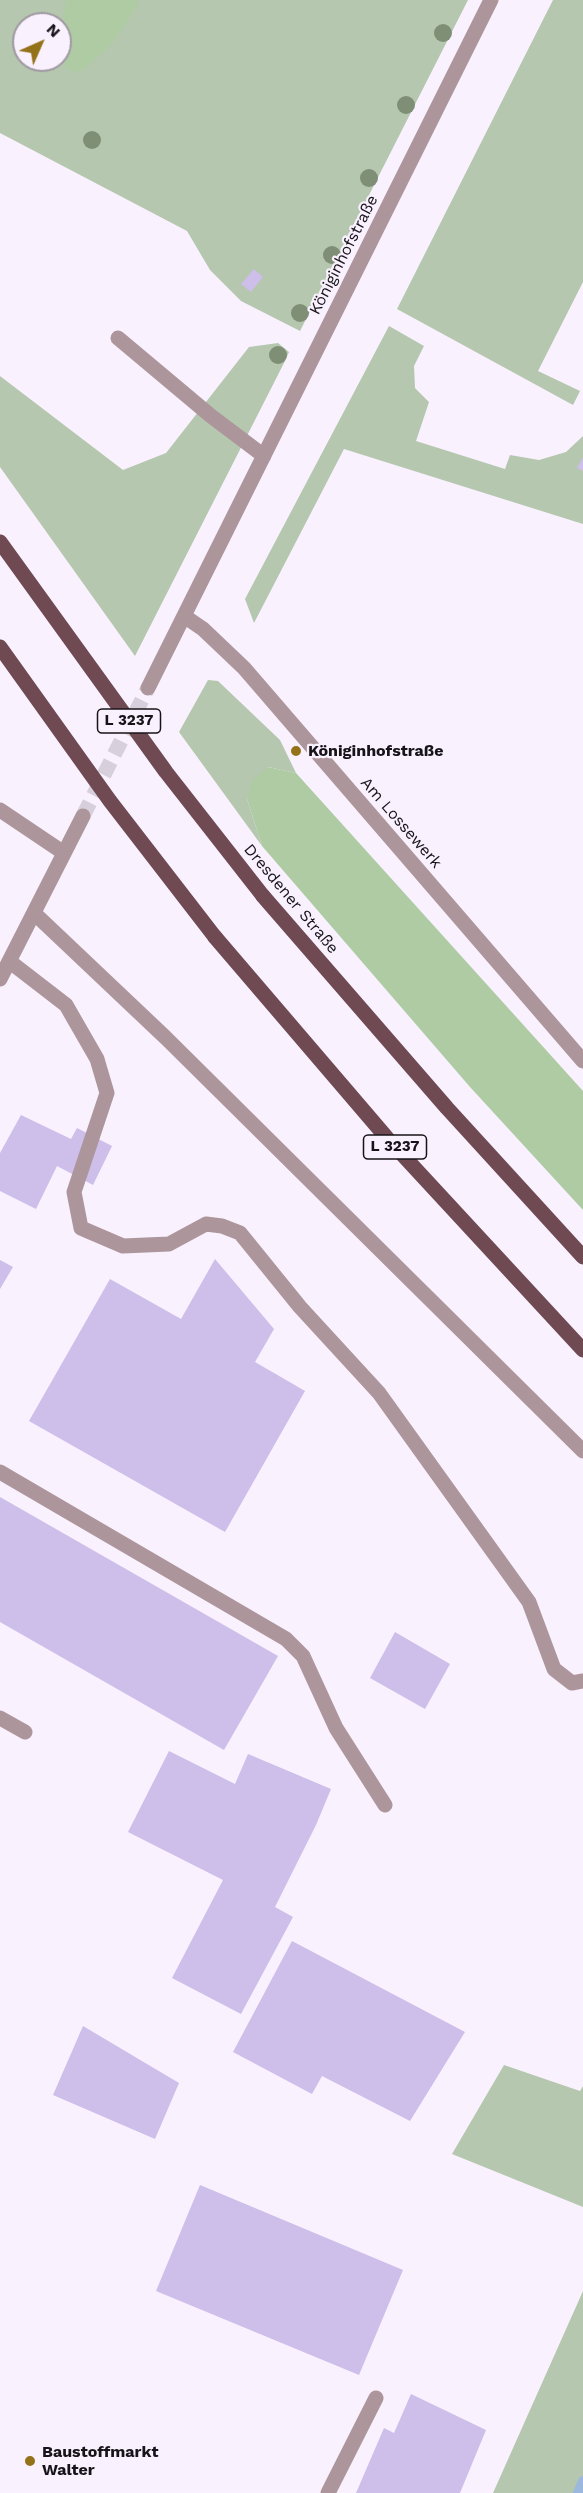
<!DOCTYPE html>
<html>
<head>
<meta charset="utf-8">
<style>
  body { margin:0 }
  #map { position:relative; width:583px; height:2493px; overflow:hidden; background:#f9f1fe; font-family:"Work Sans",sans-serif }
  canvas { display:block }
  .north { position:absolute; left:12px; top:12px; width:60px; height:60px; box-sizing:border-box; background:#f9f1fe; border:2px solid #9f99a2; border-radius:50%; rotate:45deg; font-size:16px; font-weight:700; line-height:24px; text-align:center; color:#171419 }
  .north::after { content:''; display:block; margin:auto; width:21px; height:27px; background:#94721a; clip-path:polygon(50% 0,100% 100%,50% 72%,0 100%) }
</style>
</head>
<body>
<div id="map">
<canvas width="583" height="2493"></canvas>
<div class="north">N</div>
</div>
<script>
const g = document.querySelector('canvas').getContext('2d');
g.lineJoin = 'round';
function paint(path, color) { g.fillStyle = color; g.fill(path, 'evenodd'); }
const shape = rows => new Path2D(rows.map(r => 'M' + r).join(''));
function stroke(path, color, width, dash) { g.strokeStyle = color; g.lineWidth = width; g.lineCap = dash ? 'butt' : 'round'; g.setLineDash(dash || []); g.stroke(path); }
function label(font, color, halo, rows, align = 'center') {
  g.font = font + ' "Work Sans",sans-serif'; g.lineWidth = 4.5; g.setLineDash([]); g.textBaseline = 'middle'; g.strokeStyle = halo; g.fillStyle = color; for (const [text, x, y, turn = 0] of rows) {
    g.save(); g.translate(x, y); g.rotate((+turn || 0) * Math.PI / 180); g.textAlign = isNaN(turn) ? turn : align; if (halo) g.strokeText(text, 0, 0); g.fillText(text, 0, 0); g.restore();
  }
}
const green = shape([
  [0,0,468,0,300,331,241,301,210,270,187,231,0,133],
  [24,24,60,24,60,60,24,60],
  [553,0,583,0,583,282,538,371,580,391,573,405,397,309],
  [389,326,424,346,414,366,415,388,429,402,416,441,505,469,510,455,539,460,566,452,583,436,583,524,344,449,254,623,245,599],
  [278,343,289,352,285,361,135,656,0,467,0,376,123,470,166,453,249,347],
  [208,680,218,681,280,740,296,773,268,767,247,799,262,846,179,732],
  [504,2065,580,2091,583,2086,583,2207,452,2154],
  [583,2291,583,2493,493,2493]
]);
const forest = shape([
  [66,0,136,0,138,5,112,44,81,72,68,70,60,57,60,38],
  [268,767,296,773,583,1091,583,1210,470,1087,262,846,247,799,252,781]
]);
const stream = shape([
  [578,2493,583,2481]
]);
const building = shape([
  [254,269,263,277,251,292,241,284],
  [583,457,583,471,577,468],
  [21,1115,71,1139,77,1128,112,1146,93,1185,57,1166,36,1209,0,1191,0,1153],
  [215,1259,274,1329,255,1362,305,1391,225,1532,29,1421,110,1279,181,1319],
  [0,1260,13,1267,0,1289],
  [0,1497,278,1656,224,1750,0,1622],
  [395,1632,450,1664,425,1709,370,1678],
  [169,1751,235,1784,248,1754,331,1789,316,1825,275,1907,293,1917,241,2014,172,1978,223,1880,128,1832],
  [292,1941,465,2032,410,2121,322,2076,312,2094,233,2052],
  [83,2026,179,2083,155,2139,53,2095],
  [200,2185,403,2270,359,2375,156,2291],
  [411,2394,486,2430,460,2493,356,2493,384,2428,394,2433]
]);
const minorTunnel = shape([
  [83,816,148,688]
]);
const minor = shape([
  [118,338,211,416,264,456],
  [184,616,203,629,244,668,583,1061],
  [148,688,491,0],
  [0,810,64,853],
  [34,913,166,1038,583,1451],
  [9,961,66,1005,97,1059,107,1093,74,1192,81,1228,123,1246,169,1244,206,1224,222,1226,240,1233,300,1307,379,1393,529,1602,554,1669,572,1683,583,1681],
  [0,979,83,816],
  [0,1472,286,1639,303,1656,336,1728,385,1805],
  [0,1718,25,1732],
  [328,2493,376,2398]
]);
const major = shape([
  [263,896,447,1108,583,1257],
  [215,937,387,1138,583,1350]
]);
const majorBridge = shape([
  [0,542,166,772,263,896],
  [0,647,110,801,215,937]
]);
const trees = [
  [443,33],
  [406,105],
  [92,140],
  [369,178],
  [332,255],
  [300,313],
  [278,355]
];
const markers = [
  [296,751,6,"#94721a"],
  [30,2461,6,"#94721a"]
];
const shields = [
  [129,721,63],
  [395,1147,63]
];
const shieldNames = [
  ["L 3237",129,721],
  ["L 3237",395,1147]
];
const streetNames = [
  ["Königinhofstraße",344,255,-63],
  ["Am Lossewerk",401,823,49],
  ["Dresdener Straße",291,899,50]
];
const poiNames = [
  ["Königinhofstraße",308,751],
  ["Baustoffmarkt",42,2452],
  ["Walter",42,2470]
];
paint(green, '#b5c7ae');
paint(forest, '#aecba4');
stroke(stream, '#9cb8de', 10);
paint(building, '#cdbeea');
stroke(minorTunnel, '#d7d0dc', 15, [15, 8]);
stroke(minor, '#ad969b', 15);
stroke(major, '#6f4a53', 15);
stroke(majorBridge, '#6f4a53', 15);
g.fillStyle = '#7e8f76';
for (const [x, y] of trees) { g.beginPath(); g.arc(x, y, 9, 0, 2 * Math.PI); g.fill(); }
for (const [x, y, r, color] of markers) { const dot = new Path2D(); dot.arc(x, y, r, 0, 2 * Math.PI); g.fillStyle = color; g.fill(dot); stroke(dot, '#f9f1fe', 2); }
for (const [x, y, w] of shields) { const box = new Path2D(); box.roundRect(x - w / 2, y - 12, w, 24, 4.5); g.fillStyle = '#f9f1fe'; g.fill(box); stroke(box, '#171419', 1.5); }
label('bold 15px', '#171419', null, shieldNames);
label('16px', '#171419', '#f9f1fe', streetNames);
label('bold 16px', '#171419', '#f9f1fe', poiNames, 'left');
</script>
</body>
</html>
